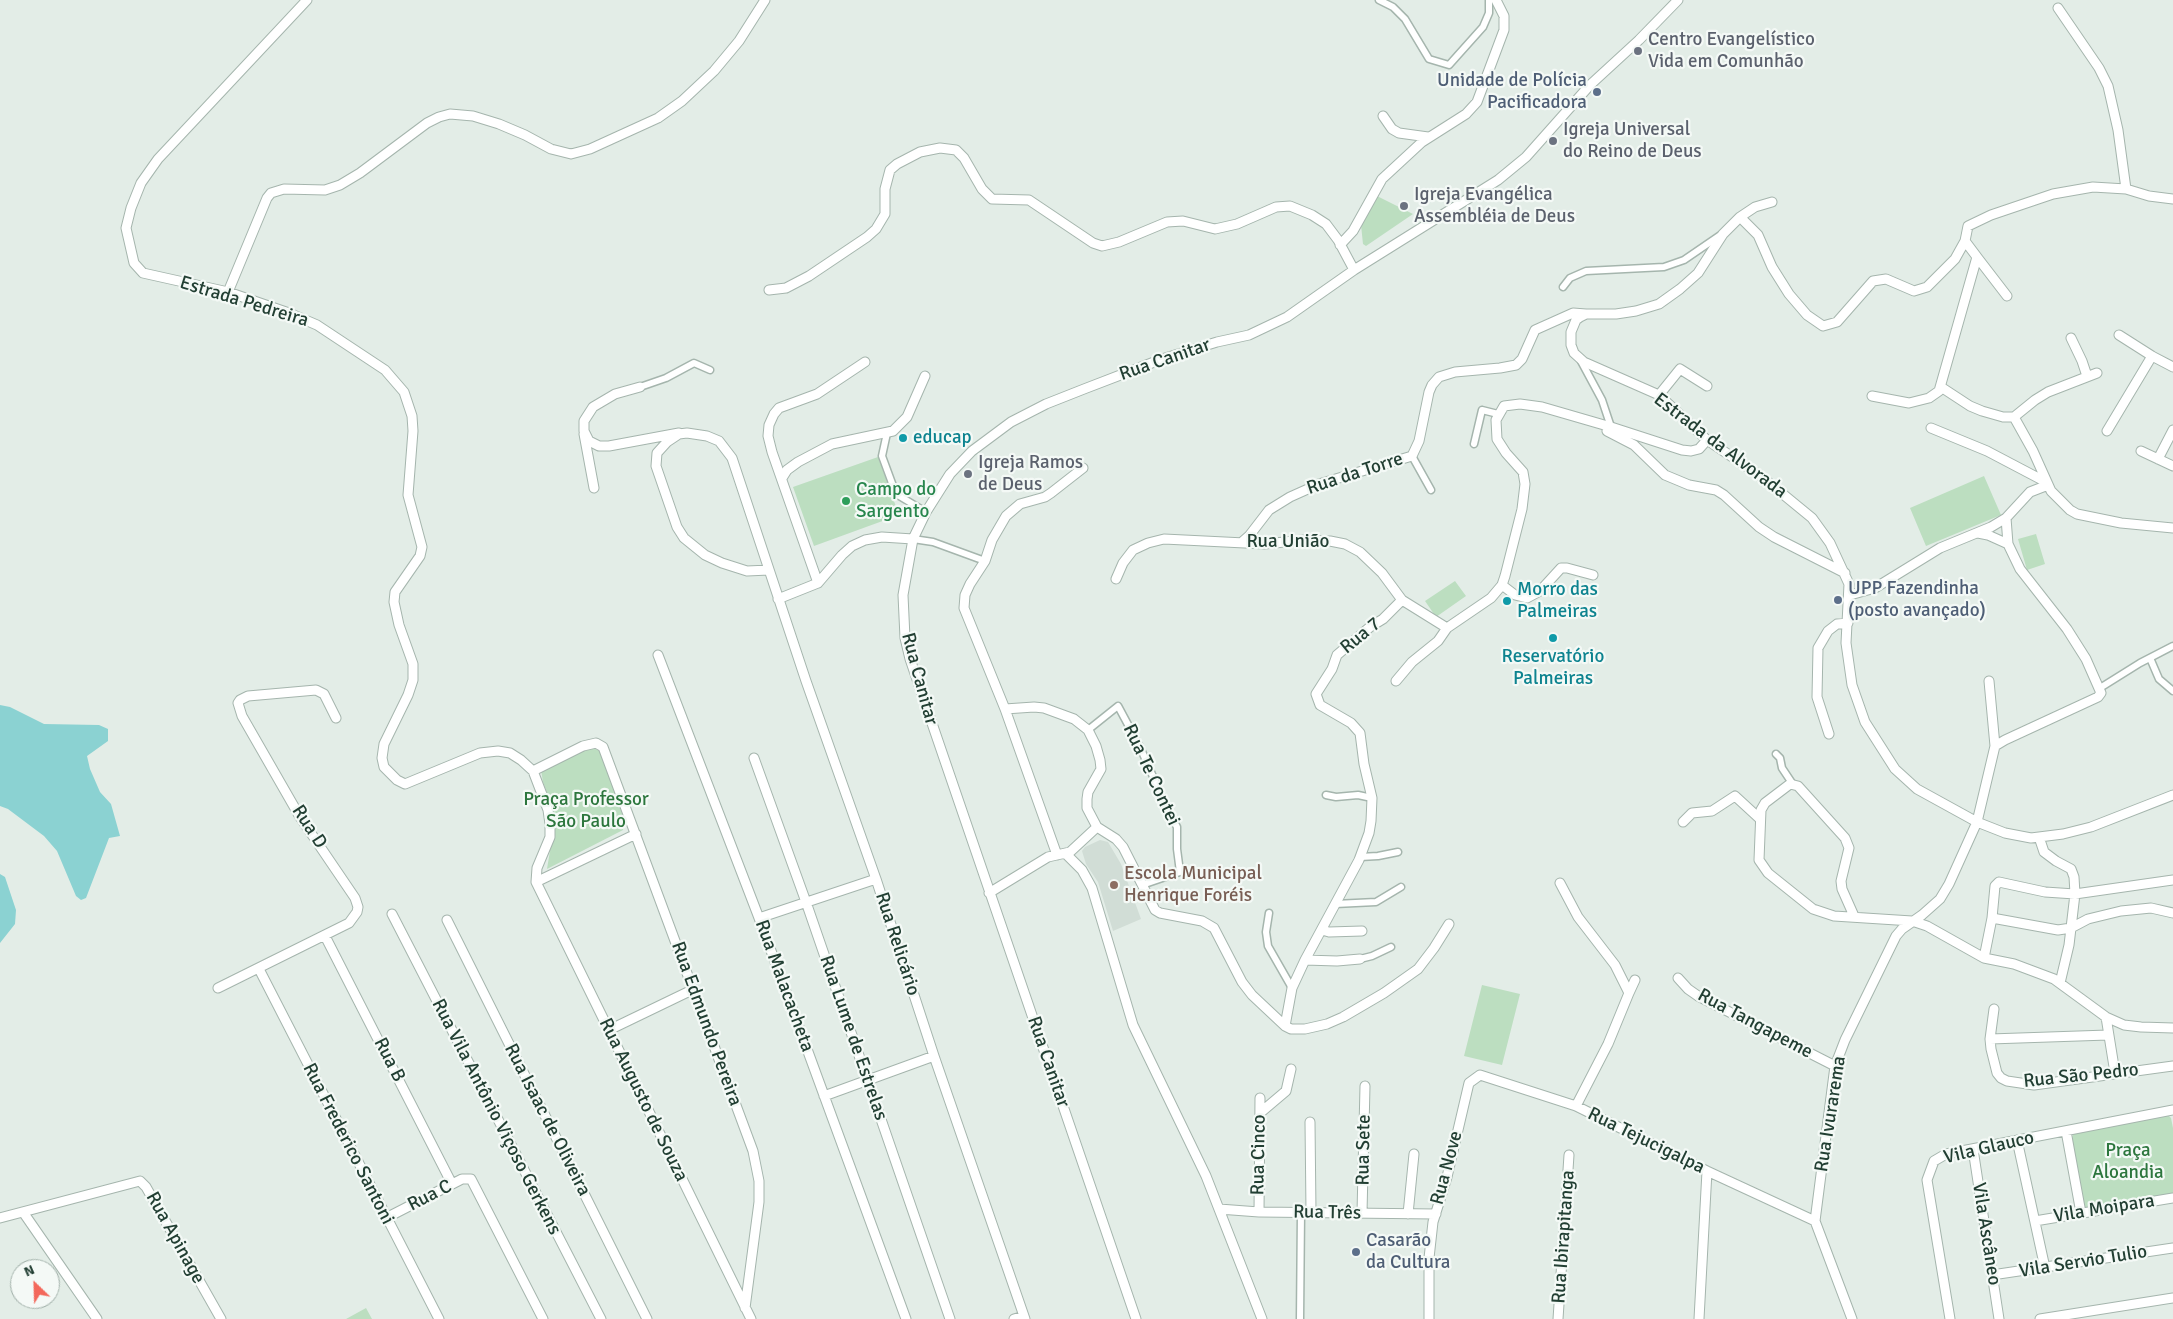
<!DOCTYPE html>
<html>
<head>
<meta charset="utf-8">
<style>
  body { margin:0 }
  #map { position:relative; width:2173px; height:1319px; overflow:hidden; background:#e3ede7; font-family:Signika,sans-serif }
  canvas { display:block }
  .north { position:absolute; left:10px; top:1259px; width:50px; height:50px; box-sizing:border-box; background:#f4f9f6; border:1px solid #a0afa8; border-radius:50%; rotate:336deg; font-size:14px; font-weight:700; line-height:20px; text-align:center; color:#223f33 }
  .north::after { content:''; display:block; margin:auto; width:18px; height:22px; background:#f3685b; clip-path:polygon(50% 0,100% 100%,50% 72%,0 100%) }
</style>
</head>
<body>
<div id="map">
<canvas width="2173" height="1319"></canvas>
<div class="north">N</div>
</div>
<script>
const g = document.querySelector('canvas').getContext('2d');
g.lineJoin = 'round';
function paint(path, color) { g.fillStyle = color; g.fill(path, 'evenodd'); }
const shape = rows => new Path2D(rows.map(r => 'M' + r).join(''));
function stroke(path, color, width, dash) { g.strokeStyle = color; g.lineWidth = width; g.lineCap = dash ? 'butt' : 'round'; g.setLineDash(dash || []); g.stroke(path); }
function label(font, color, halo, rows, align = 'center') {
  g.font = font + ' Signika,sans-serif'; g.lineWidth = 4.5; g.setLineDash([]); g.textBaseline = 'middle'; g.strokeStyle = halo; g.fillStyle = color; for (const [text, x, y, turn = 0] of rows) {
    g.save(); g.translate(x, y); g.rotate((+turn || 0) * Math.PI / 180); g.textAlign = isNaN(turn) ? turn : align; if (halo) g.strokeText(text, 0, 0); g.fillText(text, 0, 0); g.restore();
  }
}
const built = shape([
  [1100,840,1108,842,1121,864,1141,919,1113,931,1098,882,1086,864,1082,851,1085,847]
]);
const green = shape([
  [1377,196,1413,214,1366,246,1363,244,1361,225],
  [878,457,899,515,814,546,793,487],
  [1984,476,2001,515,1926,546,1910,508],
  [2036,534,2045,564,2027,570,2018,539],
  [1455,581,1466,596,1436,617,1425,601],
  [589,746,600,751,624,819,623,830,547,869,554,826,551,804,543,782,541,770],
  [1482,985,1520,994,1502,1065,1464,1056],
  [2168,1115,2171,1118,2173,1128,2173,1194,2087,1208,2083,1206,2072,1140,2073,1134],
  [366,1308,372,1319,346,1319]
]);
const water = shape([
  [0,705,10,707,44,724,99,725,108,729,108,741,87,756,90,769,100,792,111,804,120,836,109,838,86,898,81,900,76,896,57,851,44,836,8,809,0,806],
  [0,874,5,877,16,910,15,924,0,943]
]);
const pedestrian = shape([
  [1379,0,1393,7,1405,19,1429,59,1449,65,1483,27,1489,13,1489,0],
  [1563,287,1570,278,1586,271,1664,267,1684,260,1722,234],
  [1581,361,1602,400,1611,427],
  [640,387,666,378,694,363,710,370],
  [887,433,882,456,896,494,926,512],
  [1474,444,1482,410,1498,414],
  [1412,456,1431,490],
  [913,539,933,542,985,561],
  [2150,658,2159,679,2173,691],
  [2100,688,2140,663,2173,646],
  [1088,730,1118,706,1140,747,1169,813,1177,827,1177,849,1180,872,1142,885],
  [1776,754,1780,758,1782,768,1792,783],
  [1326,795,1336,797,1358,795,1372,798],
  [1360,857,1378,856,1398,852],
  [1335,904,1376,902,1401,887],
  [1269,913,1266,932,1268,946,1292,988],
  [1360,959,1372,956,1391,947],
  [1300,1319,1301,1212]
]);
const minor = shape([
  [307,0,158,159,141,183,131,208,126,228,134,263,143,273,228,292,289,313,317,325,385,370,404,392,412,416,413,431,408,495,422,547,420,556,395,592,394,602,399,625,413,664,413,680,408,695,384,744,382,758,384,767,397,780,405,784,480,753,498,751,510,753,521,760,533,771,548,810,550,824,550,837,537,868,536,882,751,1319],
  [2058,8,2099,68,2108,86,2118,130,2126,189],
  [1383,116,1392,129,1399,133,1428,137],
  [1772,202,1755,207,1740,217,1723,234,1698,273,1680,289,1659,304,1636,311,1616,314,1586,314,1580,317,1576,320,1571,332,1571,345,1574,353,1584,362,1659,395,1707,440,1762,477,1812,518,1830,543,1849,584,1846,643,1852,685,1865,722,1895,769,1917,789,1977,822,2005,833,2031,838,2063,834,2091,827,2173,795],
  [1740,217,1758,235,1772,267,1789,294,1807,315,1823,326,1837,322,1873,281,1886,279,1914,291,1927,287,1955,259,1965,241,1968,226,1991,215,2053,194,2093,187,2126,189,2149,196,2173,199],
  [1340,245,1353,231,1382,179,1422,142,1466,114,1477,102,1504,30,1504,16,1496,0],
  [1977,257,2007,296],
  [769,290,786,288,809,276,867,237,876,229,885,214,885,189,890,170,897,164,920,152,940,148,956,150,964,158,982,189,992,199,1029,200,1093,243,1102,246,1119,242,1167,222,1183,221,1215,229,1237,224,1276,207,1290,206,1312,215,1326,224,1338,240,1354,270],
  [228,292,267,198,271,193,284,189,325,190,340,185,360,173,427,123,439,117,450,114,473,116,499,124,525,135,551,149,571,154,590,149,658,118,682,101,714,71,739,41,765,0],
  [2119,335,2152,356,2173,367],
  [2071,338,2082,361,2087,376],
  [640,387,615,394,593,407,584,421,584,431,589,441,599,446,609,446,679,433],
  [1941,387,1970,406,1982,411,2003,417,2014,417],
  [1659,395,1680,369,1707,386],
  [1872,396,1909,403,1929,398,1939,391,1977,257,1965,241],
  [2014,417,2033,451,2051,491,2070,510,2077,514,2121,523,2173,528],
  [2014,417,2035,400,2048,392,2097,373],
  [1931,428,1987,451,2046,482],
  [1607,431,1634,445,1665,475,1689,485,1716,490,1724,495,1759,527,1774,537,1845,573],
  [2107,431,2152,356],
  [584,434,594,488],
  [2141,451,2173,466],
  [2158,459,2173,430],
  [782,478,787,470,798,462,832,444,893,431,907,417,925,376],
  [1978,533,1988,535,2008,544],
  [1241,543,1249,536,1269,510,1290,497,1319,484,1412,456,1419,441,1429,392,1432,385,1439,377,1455,372,1500,368,1516,365,1522,359,1535,330,1573,313,1586,314],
  [769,570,747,571,722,563,705,555,684,538,677,527,656,466,657,453,667,442,679,434,687,433,707,436,719,441,732,458,806,681,876,879,934,1056,1025,1319],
  [1116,579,1123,563,1133,550,1148,543,1164,539,1265,544,1304,540,1330,541,1345,544,1360,552,1382,573,1402,600,1447,628],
  [818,583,772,452,768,436,769,425,774,414,779,408,817,394,865,362],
  [1502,585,1515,595,1527,598,1540,591,1561,568,1567,568,1593,575],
  [1850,595,1875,588,1940,548,1991,527,2006,518,2030,492,2048,485],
  [778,599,818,583,842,555,852,546,865,540,882,537,913,539],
  [1447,628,1491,598,1502,585,1505,576,1522,509,1525,484,1523,472,1506,453,1497,439,1496,420,1504,406,1520,404,1542,407,1611,427,1682,450,1691,451,1699,449,1707,440],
  [658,655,759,918,906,1319],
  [1396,681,1412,662,1438,641,1447,628],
  [1005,709,1034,707,1044,708,1074,719,1088,730,1096,746,1100,760,1101,769,1088,792,1087,799,1087,808,1097,827,1116,839,1123,847,1155,910,1160,913,1202,921,1214,928,1242,982,1252,995,1285,1026,1291,1029,1305,1029,1327,1024,1343,1017,1384,993,1418,969,1434,948,1449,924],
  [1829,734,1817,697,1818,648,1828,631,1837,624,1848,623],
  [1995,746,2005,740,2098,697,2101,693,2086,659,2067,629,2020,569,2008,544,2006,518],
  [754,758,806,902,950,1319],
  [533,771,583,746,596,743,603,747,753,1151,759,1181,759,1202,745,1308],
  [1683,822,1692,813,1712,811,1735,796,1760,819],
  [2039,837,2044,852,2056,861,2071,869,2074,877,2075,894,2069,945,2060,983],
  [1066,854,1082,870,1092,888,1133,1025,1206,1176,1262,1319],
  [1057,855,1005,709,964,608,965,595,970,584,985,561,992,540,1006,516,1020,504,1045,497,1051,493,1083,468],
  [536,882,636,834],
  [1560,883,1578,917,1615,965,1629,993,1608,1044,1576,1106],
  [989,893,1048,857,1070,852,1097,827],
  [392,914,601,1319],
  [1854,916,1842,889,1841,881,1849,848,1845,838,1798,786,1790,784,1765,803,1761,810,1759,860,1768,873,1813,909,1834,916,1912,921,1927,926,1984,958,2014,964,2054,979,2106,1017,2124,1025,2141,1027,2173,1028],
  [759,918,876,879],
  [1992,918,2058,930,2071,928,2088,919,2121,911,2151,908,2173,913],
  [447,920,647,1319],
  [1322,930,1329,932,1362,931],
  [325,936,452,1184],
  [1984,958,1992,918,1995,886,1999,882,2045,892,2075,894,2173,880],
  [1305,960,1337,961,1360,959],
  [259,969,439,1319],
  [1678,978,1688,989,1698,996,1835,1066],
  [218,988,349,923,357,912,358,907,355,898,300,817,242,716,238,703,240,700,248,696,316,690,324,694,336,718],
  [1629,993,1635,980],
  [1994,1009,1990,1039,1991,1049,1997,1073,2001,1078,2007,1081,2034,1085,2173,1066],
  [2106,1017,2115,1073],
  [1285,1026,1292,988,1305,960,1359,860,1369,833,1371,821,1372,798,1364,764,1360,733,1351,723,1320,705,1316,694,1332,669,1337,655,1370,627,1383,619,1402,600],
  [609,1030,694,989],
  [1990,1039,2108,1035],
  [824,1096,934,1056],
  [1260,1113,1286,1091,1291,1069],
  [1310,1122,1311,1212],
  [2066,1131,2081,1213],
  [2017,1140,2045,1268],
  [1973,1149,1999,1319],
  [1219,1209,1259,1212,1436,1214],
  [23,1212,97,1319],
  [1259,1212,1260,1098],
  [1362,1213,1365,1086],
  [1408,1214,1414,1154],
  [0,1218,140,1181,146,1187,221,1319],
  [386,1218,462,1179,471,1179,543,1319],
  [2035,1221,2173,1198],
  [1992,1275,2173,1248],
  [1014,1319,1024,1316],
  [1136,1319,910,659,905,638,903,595,913,539,926,512,950,474,972,451,1011,422,1046,404,1084,389,1162,359,1217,342,1249,335,1287,317,1354,270,1498,180,1526,157,1590,85,1639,40,1678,0],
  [1429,1319,1429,1258,1433,1222,1447,1177,1469,1083,1480,1075,1576,1106,1707,1171,1815,1221],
  [1558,1319,1569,1155],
  [1699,1319,1707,1171],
  [1852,1319,1815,1221,1835,1066,1845,1040,1896,936,1902,929,1922,915,1940,899,1949,884,1977,822,1995,746,1989,681],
  [1950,1319,1927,1180,1934,1161,1946,1154,2173,1110],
  [2040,1319,2173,1298]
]);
const markers = [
  [1638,51,5,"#6b7280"],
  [1597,92,5,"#5c6f8a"],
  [1553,141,5,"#6b7280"],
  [1404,206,5,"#6b7280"],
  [903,438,5,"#0f9aa8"],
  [968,474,5,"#6b7280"],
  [846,501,5,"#2e9e5b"],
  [1838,600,5,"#5c6f8a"],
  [1507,601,5,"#0f9aa8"],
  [1553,638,5,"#0f9aa8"],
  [1114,885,5,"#8d6e63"],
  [1356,1252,5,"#5c6f8a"]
];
const worshipNames = [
  ["Centro Evangelístico",1648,40],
  ["Vida em Comunhão",1648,62],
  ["Igreja Universal",1563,130],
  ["do Reino de Deus",1563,152],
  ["Igreja Evangélica",1414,195],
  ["Assembléia de Deus",1414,217],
  ["Igreja Ramos",978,463],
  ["de Deus",978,485]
];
const serviceNames = [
  ["Unidade de Polícia",1587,81,"right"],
  ["Pacificadora",1587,103,"right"],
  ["UPP Fazendinha",1848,589],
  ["(posto avançado)",1848,611],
  ["Casarão",1366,1241],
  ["da Cultura",1366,1263]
];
const streetNames = [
  ["Estrada Pedreira",244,302,17],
  ["Rua Canitar",1165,360,-19],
  ["Estrada da Alvorada",1720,446,37],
  ["Rua da Torre",1355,474,-18],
  ["Rua União",1288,542],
  ["Rua 7",1361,636,-39],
  ["Rua Canitar",919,679,75],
  ["Rua Te Contei",1151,775,65],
  ["Rua D",309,827,57],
  ["Rua Relicário",897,944,72],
  ["Rua Malacacheta",784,986,70],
  ["Rua Edmundo Pereira",706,1024,70],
  ["Rua Tangapeme",1755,1024,28],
  ["Rua Lume de Estrelas",853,1038,71],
  ["Rua B",389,1060,63],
  ["Rua Canitar",1048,1062,71],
  ["Rua São Pedro",2081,1076,-6],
  ["Rua Augusto de Souza",643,1100,64],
  ["Rua Ivurarema",1831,1114,-81],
  ["Rua Vila Antônio Viçoso Gerkens",496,1117,63],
  ["Rua Isaac de Oliveira",547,1120,63],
  ["Rua Tejucigalpa",1646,1141,26],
  ["Rua Frederico Santoni",348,1144,63],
  ["Vila Glauco",1989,1148,-13],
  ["Rua Sete",1364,1150,-89],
  ["Rua Cinco",1259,1155,-89],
  ["Rua Nove",1447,1168,-75],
  ["Rua C",430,1196,-27],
  ["Vila Moipara",2104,1209,-9],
  ["Rua Três",1327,1213,1],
  ["Vila Ascâneo",1986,1234,81],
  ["Rua Ibirapitanga",1564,1237,-86],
  ["Rua Apinage",175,1238,61],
  ["Vila Servio Tulio",2083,1262,-9]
];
const cultureNames = [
  ["educap",913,438],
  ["Morro das",1517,590],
  ["Palmeiras",1517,612],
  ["Reservatório",1553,657,"center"],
  ["Palmeiras",1553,679,"center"]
];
const leisureNames = [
  ["Campo do",856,490],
  ["Sargento",856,512]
];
const parkNames = [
  ["Praça Professor",586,800],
  ["São Paulo",586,822],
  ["Praça",2128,1151],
  ["Aloandia",2128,1173]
];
const educationNames = [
  ["Escola Municipal",1124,874],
  ["Henrique Foréis",1124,896]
];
paint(built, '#d1ddd6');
paint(green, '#bcdec0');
paint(water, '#8bd2d2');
stroke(pedestrian, '#a5b5ad', 9);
stroke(minor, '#a5b5ad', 11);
stroke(pedestrian, '#fff', 6);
stroke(minor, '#fff', 9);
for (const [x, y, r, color] of markers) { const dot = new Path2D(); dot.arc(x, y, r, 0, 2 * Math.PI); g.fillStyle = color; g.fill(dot); stroke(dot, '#f4f9f6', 2); }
label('19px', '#5b616d', '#f4f9f6', worshipNames, 'left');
label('19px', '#4e5e75', '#f4f9f6', serviceNames, 'left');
label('19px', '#223f33', '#f4f9f6', streetNames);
label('19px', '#0d838f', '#f4f9f6', cultureNames, 'left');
label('19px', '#27864d', '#f4f9f6', leisureNames, 'left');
label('19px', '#2c763d', '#f4f9f6', parkNames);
label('19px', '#785e54', '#f4f9f6', educationNames, 'left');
</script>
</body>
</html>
